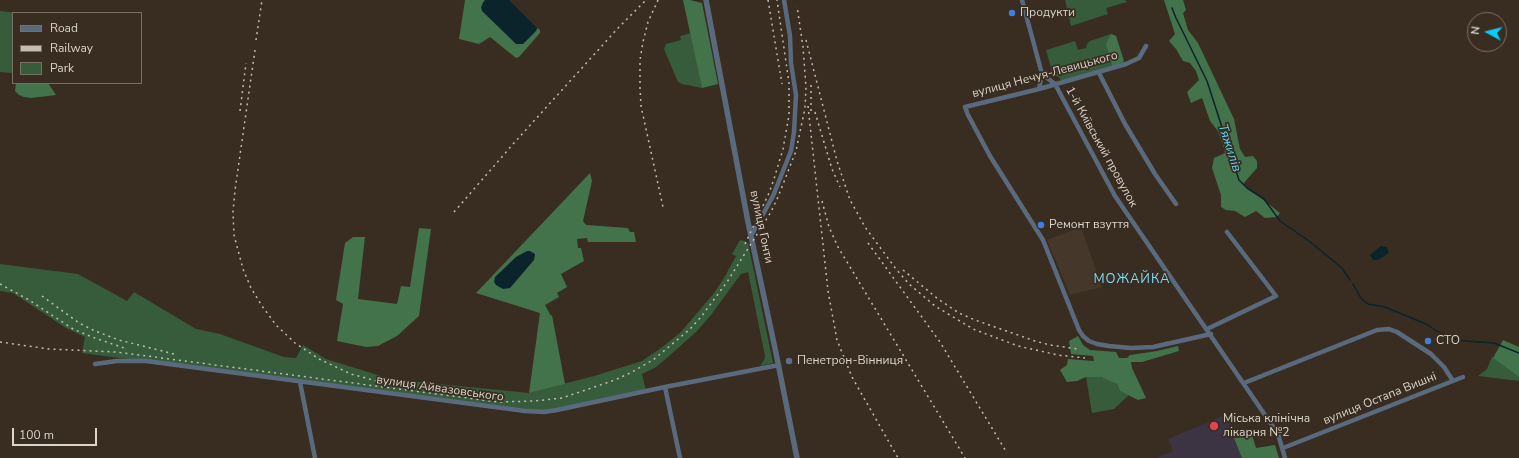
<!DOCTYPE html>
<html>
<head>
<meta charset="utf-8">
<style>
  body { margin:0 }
  #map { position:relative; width:1519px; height:458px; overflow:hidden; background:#382d20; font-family:"Nunito Sans",sans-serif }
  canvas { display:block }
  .legend { position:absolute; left:12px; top:12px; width:130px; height:72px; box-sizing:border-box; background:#382d20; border:1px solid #797065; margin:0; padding:5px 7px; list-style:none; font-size:12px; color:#dbd4cc }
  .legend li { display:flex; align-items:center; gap:8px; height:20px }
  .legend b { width:20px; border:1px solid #797065 }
  .north { position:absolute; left:1467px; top:12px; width:40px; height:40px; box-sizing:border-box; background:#382d20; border:1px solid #797065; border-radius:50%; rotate:277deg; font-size:11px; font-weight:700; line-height:16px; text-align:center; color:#dbd4cc }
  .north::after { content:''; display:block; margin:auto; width:14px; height:18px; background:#0ccafa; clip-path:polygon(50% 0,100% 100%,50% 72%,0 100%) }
  .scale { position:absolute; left:12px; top:428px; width:85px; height:18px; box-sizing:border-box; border:2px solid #dbd4cc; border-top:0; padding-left:5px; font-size:12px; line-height:14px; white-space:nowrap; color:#dbd4cc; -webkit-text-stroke:3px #382d20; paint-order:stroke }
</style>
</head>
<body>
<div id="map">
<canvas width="1519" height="458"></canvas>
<ul class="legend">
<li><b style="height:5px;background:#5a6a7e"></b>Road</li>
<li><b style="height:5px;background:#c4bcb3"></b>Railway</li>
<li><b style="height:11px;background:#365c3c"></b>Park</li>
</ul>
<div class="north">N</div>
<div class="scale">100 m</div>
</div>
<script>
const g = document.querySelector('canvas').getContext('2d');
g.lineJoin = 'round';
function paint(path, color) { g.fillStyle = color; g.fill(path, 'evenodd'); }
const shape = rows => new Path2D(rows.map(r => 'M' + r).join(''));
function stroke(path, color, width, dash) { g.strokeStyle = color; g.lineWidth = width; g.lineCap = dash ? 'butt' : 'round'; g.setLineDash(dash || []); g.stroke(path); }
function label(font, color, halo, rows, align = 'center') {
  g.font = font + ' "Nunito Sans",sans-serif'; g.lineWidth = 3.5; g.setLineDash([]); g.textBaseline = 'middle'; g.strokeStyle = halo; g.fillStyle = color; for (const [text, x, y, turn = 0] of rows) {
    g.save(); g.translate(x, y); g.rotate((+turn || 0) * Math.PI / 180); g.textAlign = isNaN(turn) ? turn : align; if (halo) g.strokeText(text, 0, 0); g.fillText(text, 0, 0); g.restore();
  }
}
const commercial = shape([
  [1081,227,1102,287,1070,295,1047,240]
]);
const medical = shape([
  [1225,415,1238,448,1257,448,1275,445,1279,458,1156,458,1173,451,1168,439]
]);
const green = shape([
  [1065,0,1125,0,1127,2,1106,8,1108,14,1071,26],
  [0,11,17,13,13,13,13,73,0,72],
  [691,33,702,88,682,84,678,82,664,49,666,44,681,40,680,36],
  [1111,34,1116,36,1124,63,1061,81,1059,77,1053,75,1046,50,1075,41,1078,50,1086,48,1087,44,1090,41],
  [740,240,745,241,748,243,773,363,760,366,764,360,765,356,748,272,741,274,711,315,697,331,668,357,656,367,642,374,646,391,544,412,300,382,82,353,85,337,66,328,13,293,0,291,0,264,78,274,127,301,134,292,196,329,220,334,284,357,296,358,303,345,326,359,384,377,419,382,529,393,594,376,642,361,661,348,681,332,714,293,724,278,736,256,732,254],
  [1492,357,1519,377,1519,381,1478,376,1487,369],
  [1086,377,1100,377,1111,380,1117,384,1120,391,1129,395,1114,409,1092,413]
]);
const forest = shape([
  [465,0,485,0,482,4,536,31,537,28,540,30,540,33,519,57,516,58,490,37,479,44,459,39],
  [683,0,690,0,702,3,718,84,702,88],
  [1164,0,1183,0,1186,10,1183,13,1188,30,1198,43,1234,119,1240,149,1245,157,1253,156,1257,161,1257,168,1243,184,1280,213,1277,217,1265,218,1256,211,1245,217,1235,211,1226,210,1221,207,1221,195,1212,168,1214,158,1225,153,1223,145,1218,131,1210,121,1202,98,1191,103,1187,92,1199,80,1196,71,1190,63,1183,61,1176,49,1169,41,1175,34],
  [1111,34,1116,36,1124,61,1113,67,1106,44],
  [16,83,48,83,56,95,31,98,24,97,19,95,15,91],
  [590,173,592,181,583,221,585,224,587,225,628,228,630,232,634,232,636,242,588,242,587,238,577,239,578,248,581,248,584,261,561,274,567,287,557,293,559,297,545,305,551,316,552,315,565,384,529,393,540,313,476,293],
  [419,228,431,229,419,316,397,336,378,346,366,347,337,341,343,304,336,300,345,243,353,237,365,237,358,299,397,304,401,286,410,287],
  [1078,336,1083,345,1090,350,1116,352,1119,358,1127,358,1130,355,1157,351,1178,346,1179,351,1142,362,1131,362,1132,368,1146,398,1138,400,1120,391,1117,384,1101,377,1086,377,1077,381,1067,382,1060,370,1067,365,1068,359,1094,361,1093,356,1071,354,1069,341],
  [1503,340,1519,347,1519,377,1493,358],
  [1252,435,1256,448,1275,445,1279,458,1242,458,1234,438]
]);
const water = shape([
  [485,0,509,0,537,28,536,31,523,44,516,44,482,11,481,7],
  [1381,246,1387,247,1389,253,1378,260,1373,260,1370,255],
  [527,251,530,251,535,254,534,260,510,288,503,289,496,285,494,282,495,277,516,257]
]);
const stream = shape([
  [1172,8,1176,18,1207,81,1239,180,1247,188,1264,199,1280,221,1309,241,1342,268,1350,280],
  [1353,284,1361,298,1368,304,1385,307,1426,324,1438,332,1455,339,1466,341,1494,343,1519,353]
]);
const minor = shape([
  [1022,0,1042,74,1055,84,1115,196,1278,434,1285,458],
  [1146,46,1139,58,1126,64,1039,89,965,107,968,115,990,156,1043,240,1079,330,1083,336,1089,341,1097,344,1109,346,1131,348,1153,347,1211,334],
  [1099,73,1125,124,1155,174,1176,204],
  [1039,89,1042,74],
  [751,236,773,196,791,151,794,132,796,95,791,63,790,36,784,0],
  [1207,329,1276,296,1227,232],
  [95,364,117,361,146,361,525,411,544,412,557,410,665,387,779,365],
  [300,382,315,458],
  [1244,383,1377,330,1389,329,1397,332,1431,354,1444,367,1453,381],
  [665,387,680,458],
  [1283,448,1463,377]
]);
const tertiary = shape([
  [706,0,748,222,776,353,797,458]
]);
const rail = shape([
  [658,0,648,22,643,42,640,60,640,88,641,106,663,207],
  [768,0,782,84],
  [256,40,262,0],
  [806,40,837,161,850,200,865,227,896,269,909,284,935,306,973,329,1018,346,1058,355,1085,358],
  [255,50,235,190,233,212,234,235,243,269,251,288,262,306,276,325,295,343,319,359,351,374,384,383],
  [811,85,811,113],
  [808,106,828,291,837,340,852,377,898,458],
  [240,111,246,63],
  [815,112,832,169,840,187],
  [822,201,829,227,838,247,965,458],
  [454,212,514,143,619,27,646,0],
  [868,243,940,342,1007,453],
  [745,244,769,193,774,179,783,149,789,115,789,83,777,0],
  [903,270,938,299,959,313,975,320,1035,341,1050,345,1078,349],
  [0,284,29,300,73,329,92,337,127,349],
  [42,296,79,323,95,331,119,340,174,354],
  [0,342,49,349,116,352,498,402,534,401,562,398,615,380,630,373,653,360,689,330,701,317,727,282,771,212,778,197,796,151,805,108,806,87,803,47,797,6]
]);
const markers = [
  [1012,13,4,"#3f7fe0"],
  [1041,225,4,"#3f7fe0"],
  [1428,341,4,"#3f7fe0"],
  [789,361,4,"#5c6f8a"],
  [1214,426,5,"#e0444e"]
];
const poiNames = [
  ["Продукти",1020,13],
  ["Ремонт взуття",1049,225],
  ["СТО",1436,341],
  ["Пенетрон-Вінниця",797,361],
  ["Міська клінічна",1223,419],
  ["лікарня №2",1223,433]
];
const streetNames = [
  ["вулиця Нечуя-Левицького",1045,75,-15],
  ["1-й Київський провулок",1101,147,61],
  ["вулиця Гонти",761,227,78],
  ["вулиця Айвазовського",440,389,8],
  ["вулиця Остапа Вишні",1380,399,-22]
];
const waterNames = [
  ["Тяжилів",1229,148,72]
];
const neighbourhoodNames = [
  ["МОЖАЙКА",1132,280]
];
paint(commercial, '#45372a');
paint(medical, '#3c3343');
paint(green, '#365c3c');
paint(forest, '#43734a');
paint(water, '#0b242b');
stroke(stream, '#0b242b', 1.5);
stroke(minor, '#5a6a7e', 4.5);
stroke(tertiary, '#5a6a7e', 5.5);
stroke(rail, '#c4bcb3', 1.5, [2, 4]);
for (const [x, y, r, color] of markers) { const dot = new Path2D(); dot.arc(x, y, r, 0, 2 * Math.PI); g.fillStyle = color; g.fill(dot); stroke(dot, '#382d20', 1.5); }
label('12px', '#dbd4cc', '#382d20', poiNames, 'left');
label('12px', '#dbd4cc', '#382d20', streetNames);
label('italic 13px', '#5dd3f0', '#382d20', waterNames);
g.letterSpacing = '1px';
label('13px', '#7edbfc', '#382d20', neighbourhoodNames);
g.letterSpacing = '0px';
</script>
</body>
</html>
